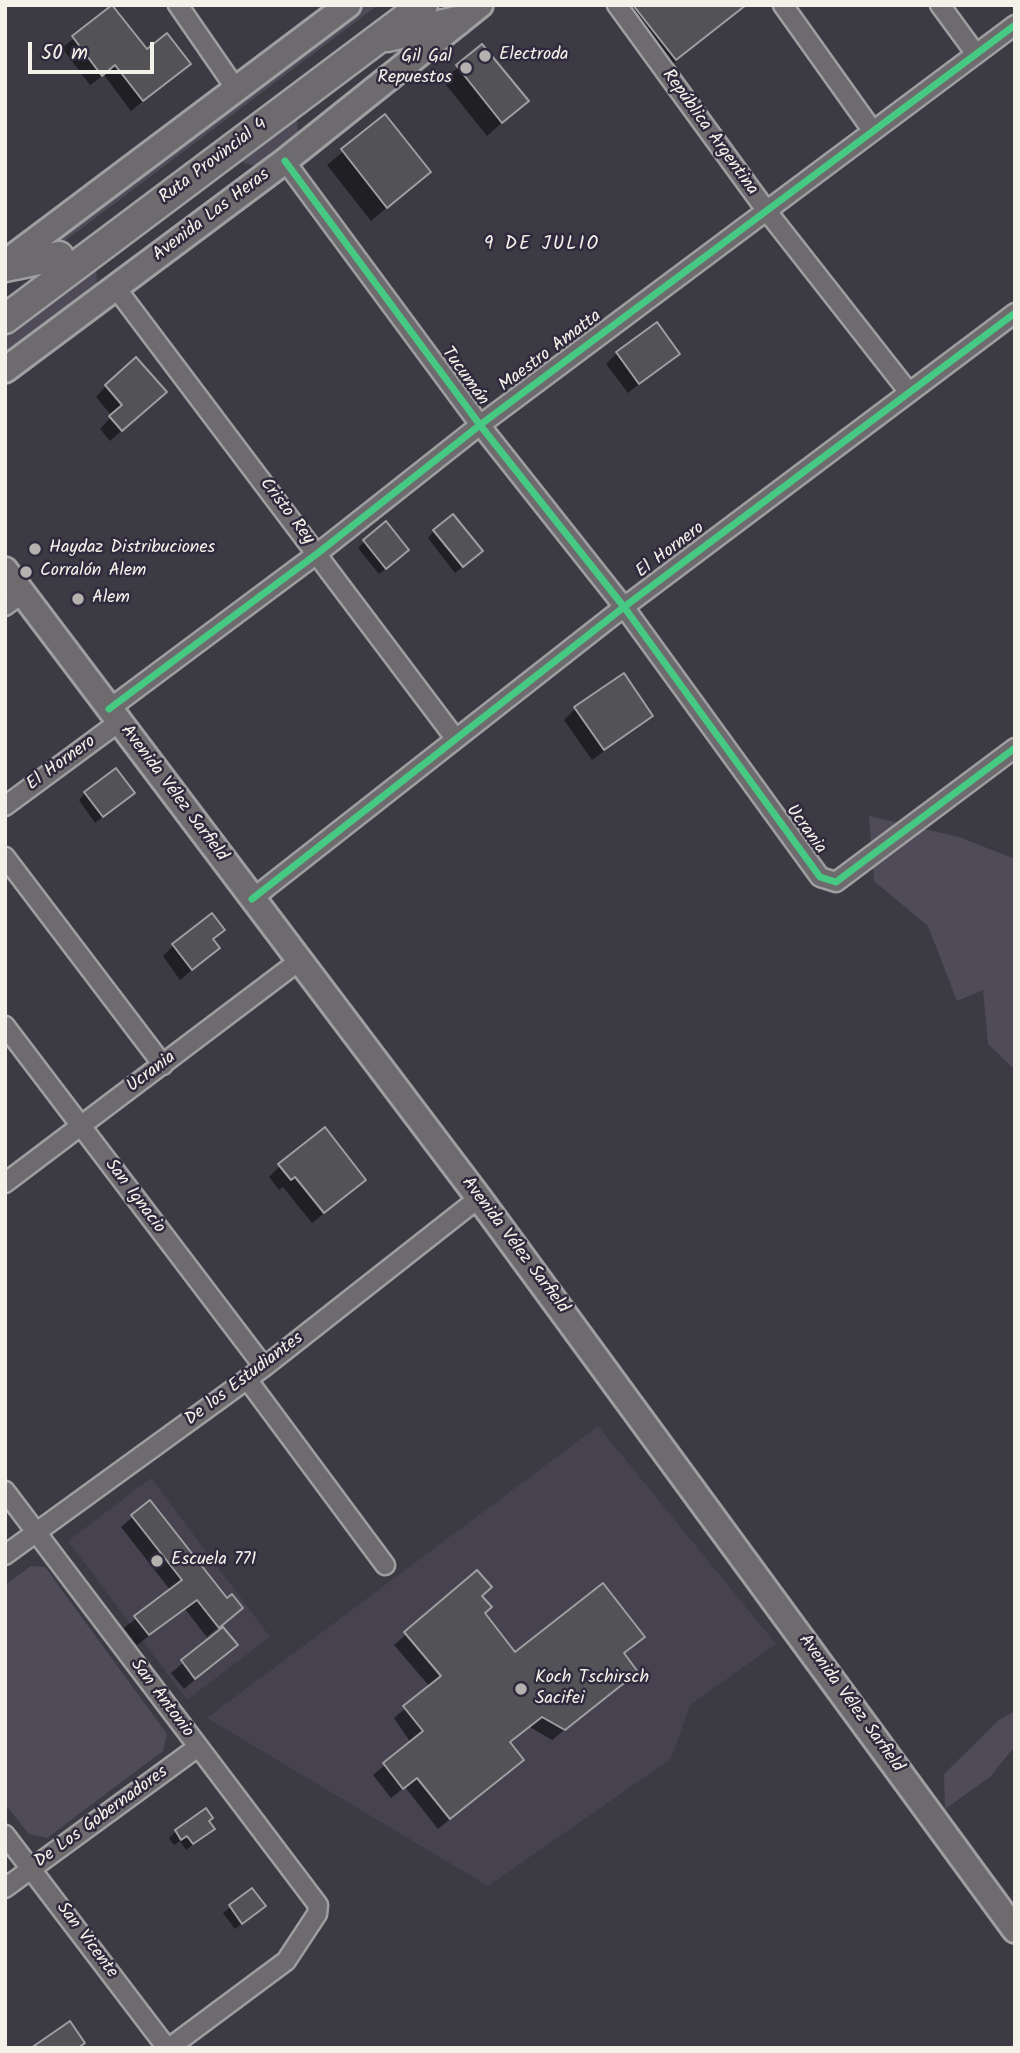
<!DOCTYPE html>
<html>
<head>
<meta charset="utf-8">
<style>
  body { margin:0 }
  #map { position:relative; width:1020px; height:2053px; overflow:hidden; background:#3c3a43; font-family:Kalam,sans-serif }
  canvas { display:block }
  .frame { position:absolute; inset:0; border:7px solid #f4f1e8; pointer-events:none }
  .scale { position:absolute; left:28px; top:42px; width:126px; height:32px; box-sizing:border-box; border:4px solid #f4f1e8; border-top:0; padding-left:9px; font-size:21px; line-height:24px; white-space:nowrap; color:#f4f1e8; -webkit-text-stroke:5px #2f2a3d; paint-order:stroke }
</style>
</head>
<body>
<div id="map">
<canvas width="1020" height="2053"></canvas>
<div class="frame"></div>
<div class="scale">50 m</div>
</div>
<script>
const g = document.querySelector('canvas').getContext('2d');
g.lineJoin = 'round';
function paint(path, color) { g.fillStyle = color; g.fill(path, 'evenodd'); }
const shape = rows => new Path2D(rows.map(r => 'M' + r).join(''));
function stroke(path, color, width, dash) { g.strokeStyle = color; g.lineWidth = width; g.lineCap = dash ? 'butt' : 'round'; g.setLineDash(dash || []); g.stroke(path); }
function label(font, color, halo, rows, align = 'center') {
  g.font = font + ' Kalam,sans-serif'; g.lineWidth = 5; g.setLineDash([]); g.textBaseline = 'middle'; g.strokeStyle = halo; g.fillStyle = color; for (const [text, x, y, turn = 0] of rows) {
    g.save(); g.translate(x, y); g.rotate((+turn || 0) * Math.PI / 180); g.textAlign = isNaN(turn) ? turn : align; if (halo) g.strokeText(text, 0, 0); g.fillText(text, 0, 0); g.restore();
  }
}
const built = shape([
  [598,1426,776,1644,690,1705,671,1759,488,1886,207,1718],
  [151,1478,270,1637,187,1700,68,1541]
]);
const green = shape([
  [357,5,378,5,66,240,39,254,36,249],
  [415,38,403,56,385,53,297,120,298,132,254,166,239,161,96,269,97,284,5,355,5,330,381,45],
  [869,816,959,837,1015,859,1015,1070,988,1044,983,990,957,1001,928,926,874,881],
  [31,1566,45,1567,167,1734,163,1751,47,1838,29,1834,5,1804,5,1585],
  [1015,1711,1015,1746,990,1777,945,1809,944,1774,999,1720]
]);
const shadow = shape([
  [607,5,746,5,660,74],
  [114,6,147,51,188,64,131,111,104,75,90,85,62,48],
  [482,46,526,101,487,136,443,81],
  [385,117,429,172,371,221,327,165],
  [617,353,677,354,628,393,606,364],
  [106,386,153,403,110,441,100,429,112,416,96,397],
  [434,531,474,558,455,573,428,538],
  [365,541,400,557,379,574,358,548],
  [575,709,651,716,592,760,564,720],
  [85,793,133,793,95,823,79,800],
  [223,929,212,940,218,948,180,980,163,956,174,945],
  [280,1166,353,1190,312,1223,283,1187,279,1190,269,1177],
  [150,1502,226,1600,241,1608,207,1637,236,1645,184,1689,171,1673,209,1640,185,1609,137,1645,124,1628,171,1591,121,1527],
  [477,1573,483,1614,515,1655,642,1637,622,1655,625,1682,552,1740,530,1727,509,1744,522,1760,438,1829,405,1787,391,1798,373,1775,411,1743,394,1718,430,1687,394,1645],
  [213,1829,186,1850,180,1841,174,1845,169,1838,176,1831],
  [252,1890,264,1906,235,1929,223,1913]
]);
const building = shape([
  [112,5,147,49,167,33,191,64,143,101,115,65,102,76,72,36,112,5],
  [633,5,746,5,676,60,633,5],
  [482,44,529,101,502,123,456,65,482,44],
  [385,114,431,172,387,208,341,149,385,114],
  [657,322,680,354,639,384,616,352,657,322],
  [136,357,167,392,122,431,109,416,122,405,105,385,136,357],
  [453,514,483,551,463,567,433,530,453,514],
  [386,521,409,550,386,569,363,540,386,521],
  [624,673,653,716,604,750,574,707,624,673],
  [116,768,135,793,103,817,84,792,116,768],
  [212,913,225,930,213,939,220,948,192,970,172,944,212,913],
  [325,1127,366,1180,324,1213,295,1177,291,1180,278,1164,325,1127],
  [150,1500,227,1598,232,1594,243,1608,219,1628,197,1600,149,1635,134,1616,182,1580,131,1515,150,1500],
  [477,1570,492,1587,482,1596,492,1607,485,1613,515,1652,603,1583,645,1637,624,1653,638,1672,565,1730,542,1717,510,1742,524,1760,450,1819,417,1778,403,1789,383,1763,423,1731,403,1706,441,1676,404,1632,477,1570],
  [223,1627,238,1645,195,1679,181,1660,223,1627],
  [206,1808,213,1818,209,1821,215,1829,193,1844,187,1836,181,1840,175,1830,206,1808],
  [252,1888,266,1906,242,1924,229,1905,252,1888],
  [70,2021,85,2043,78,2048,31,2048,70,2021]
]);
const minor = shape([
  [178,5,236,89],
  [617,5,766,210,908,391],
  [783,5,872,130],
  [940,5,976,54],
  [285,161,480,425,624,607,820,877,836,882,1015,748],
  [116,288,455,738],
  [5,606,23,593],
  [109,709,318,553,480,425,1015,25],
  [5,806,119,722],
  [5,857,163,1065],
  [252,899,624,607,1015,313],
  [5,1026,264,1367],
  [5,1183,299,961],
  [247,1379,385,1565],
  [5,1491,318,1905,317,1914,286,1961,169,2048],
  [5,1555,264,1367,479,1198],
  [5,1835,167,2048],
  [5,1888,198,1747]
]);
const secondary = shape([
  [5,263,348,5],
  [5,370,285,161,480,5],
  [5,570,479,1198,1015,1930]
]);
const primary = shape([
  [387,37,457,21],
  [5,267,59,256],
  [5,319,423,5]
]);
const cycleway = shape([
  [285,161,480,425,624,607,820,877,836,882,1015,748],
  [109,709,318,553,480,425,1015,25],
  [252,899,624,607,1015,313]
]);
const markers = [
  [485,56,7,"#b4b1ae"],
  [466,68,7,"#b4b1ae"],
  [35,549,7,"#b4b1ae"],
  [26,572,7,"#b4b1ae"],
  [78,599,7,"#b4b1ae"],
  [157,1561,7,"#b4b1ae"],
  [521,1689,7,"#b4b1ae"]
];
const poiNames = [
  ["Electroda",499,56],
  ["Gil Gal",452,58,"right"],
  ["Repuestos",452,79,"right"],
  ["Haydaz Distribuciones",49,549],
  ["Corralón Alem",40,572],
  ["Alem",92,599],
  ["Escuela 771",171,1561],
  ["Koch Tschirsch",535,1679],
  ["Sacifei",535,1700]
];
const streetNames = [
  ["República Argentina",709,133,54],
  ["Ruta Provincial 4",214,162,-37],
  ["Avenida Las Heras",212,216,-37],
  ["Maestro Amatta",551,352,-37],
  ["Tucumán",464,377,54],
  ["Cristo Rey",286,512,53],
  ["El Hornero",671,551,-37],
  ["El Hornero",62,764,-36],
  ["Avenida Vélez Sarfield",173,794,53],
  ["Ucrania",805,830,54],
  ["Ucrania",152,1073,-37],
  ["San Ignacio",134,1197,53],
  ["Avenida Vélez Sarfield",514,1246,53],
  ["De los Estudiantes",245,1380,-37],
  ["San Antonio",161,1699,53],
  ["Avenida Vélez Sarfield",850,1704,54],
  ["De Los Gobernadores",102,1818,-36],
  ["San Vicente",86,1941,53]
];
const neighbourhoodNames = [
  ["9 DE JULIO",542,246]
];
paint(built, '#464250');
paint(green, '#504b59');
paint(shadow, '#0007');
paint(building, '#535257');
stroke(building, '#9f9ea0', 2);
stroke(minor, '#9f9ea0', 23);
stroke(secondary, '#9f9ea0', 30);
stroke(primary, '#9f9ea0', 33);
stroke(minor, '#6e6b6e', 18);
stroke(secondary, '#6e6b6e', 24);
stroke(primary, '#6e6b6e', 28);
stroke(cycleway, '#46c982', 7);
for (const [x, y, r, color] of markers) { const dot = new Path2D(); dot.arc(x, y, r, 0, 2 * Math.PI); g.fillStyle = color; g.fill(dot); stroke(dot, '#2f2a3d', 2.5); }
label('18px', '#f4f1e8', '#2f2a3d', poiNames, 'left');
label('18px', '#f4f1e8', '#2f2a3d', streetNames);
g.letterSpacing = '2px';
label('19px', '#f4f1e8', '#2f2a3d', neighbourhoodNames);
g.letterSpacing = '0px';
</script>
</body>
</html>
